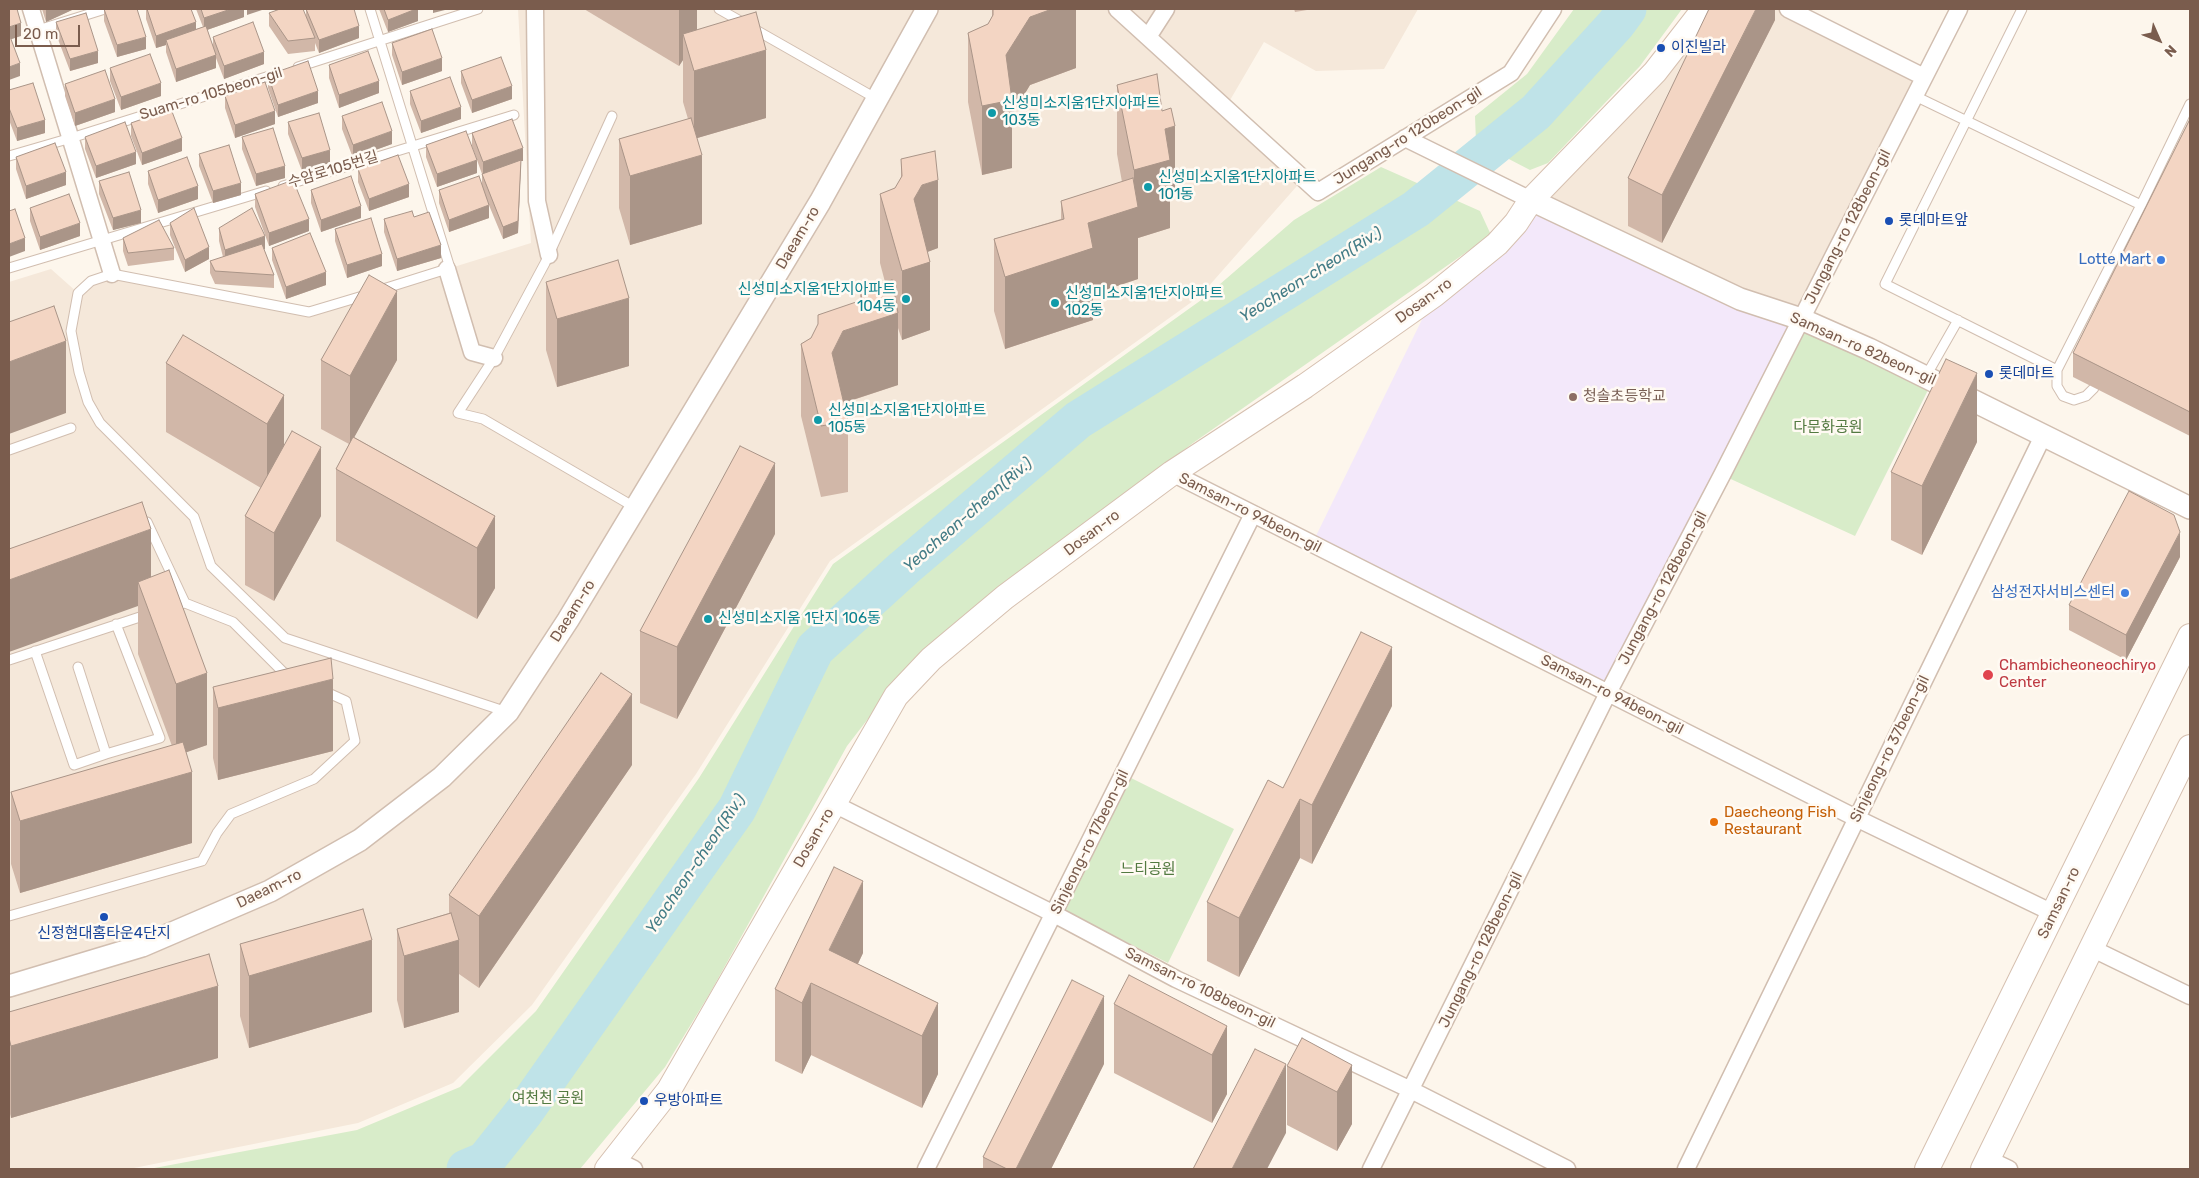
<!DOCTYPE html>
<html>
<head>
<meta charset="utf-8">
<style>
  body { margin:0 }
  #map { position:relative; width:2199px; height:1178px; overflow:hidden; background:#fdf6ec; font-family:Rubik,sans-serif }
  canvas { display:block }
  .frame { position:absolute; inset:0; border:10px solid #7a5c4d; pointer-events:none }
  .north { position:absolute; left:2134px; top:15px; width:50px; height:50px; -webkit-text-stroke:4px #fffaf3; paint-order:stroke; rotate:134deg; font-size:14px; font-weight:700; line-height:20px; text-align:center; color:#7a5c4d }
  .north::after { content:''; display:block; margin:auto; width:18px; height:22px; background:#7a5c4d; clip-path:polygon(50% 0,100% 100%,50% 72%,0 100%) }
  .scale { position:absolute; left:15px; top:25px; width:65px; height:22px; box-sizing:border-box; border:2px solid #7a5c4d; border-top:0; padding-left:6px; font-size:15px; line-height:18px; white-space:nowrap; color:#7a5c4d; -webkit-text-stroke:4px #fffaf3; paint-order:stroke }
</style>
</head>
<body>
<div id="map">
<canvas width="2199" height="1178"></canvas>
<div class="frame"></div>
<div class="north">N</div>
<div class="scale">20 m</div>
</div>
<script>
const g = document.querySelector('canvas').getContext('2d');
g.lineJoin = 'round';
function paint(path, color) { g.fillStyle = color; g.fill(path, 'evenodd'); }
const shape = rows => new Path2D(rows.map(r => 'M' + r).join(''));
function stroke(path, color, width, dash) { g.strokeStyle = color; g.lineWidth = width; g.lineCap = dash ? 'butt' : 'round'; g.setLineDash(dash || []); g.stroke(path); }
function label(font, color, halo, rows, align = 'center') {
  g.font = font + ' Rubik,"Noto Sans KR",sans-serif'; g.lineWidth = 5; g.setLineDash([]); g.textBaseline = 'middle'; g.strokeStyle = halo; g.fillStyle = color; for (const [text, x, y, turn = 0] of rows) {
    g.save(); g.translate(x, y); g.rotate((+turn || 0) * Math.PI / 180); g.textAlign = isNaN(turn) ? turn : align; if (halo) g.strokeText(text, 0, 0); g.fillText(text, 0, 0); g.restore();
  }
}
const residential = shape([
  [518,9,1418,9,1384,69,1316,71,1264,42,1226,107,1304,178,1200,296,830,561,696,774,532,1005,453,1083,358,1123,129,1169,9,1169,9,282,51,269,78,293,112,274,309,312,531,243],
  [1704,9,1788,9,1924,77,1801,319,1531,200]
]);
const education = shape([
  [1531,200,1801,319,1608,693,1312,544,1434,295]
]);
const green = shape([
  [1574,9,1682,9,1640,66,1548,163,1530,170,1476,142,1475,116,1527,74],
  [1381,167,1480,211,1491,235,1193,443,962,619,891,689,847,746,710,993,665,1067,580,1169,149,1169,357,1130,460,1087,536,1011,699,778,833,564,1204,298,1294,220],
  [1801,319,1933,380,1855,536,1722,475],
  [1129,777,1234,829,1168,963,1063,910]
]);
const river = shape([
  [466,1169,485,1161,524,1112,737,809,815,649,904,568,1078,420,1416,209,1536,112,1616,24,1627,9]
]);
const service = shape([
  [370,9,450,268,380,290],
  [719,9,877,99],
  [2022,9,1885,284,2057,370,2141,205],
  [38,30,105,9],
  [298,67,478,9],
  [1915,96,2141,205,2190,104],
  [612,116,545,263,494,358,458,413,483,419,636,508],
  [9,156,71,138,279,73],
  [283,186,514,115],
  [9,268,266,191],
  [366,295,309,312,112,274,91,281,78,293,71,331,79,372,88,402,100,423,194,517,211,566,285,638,507,712],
  [2057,370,2057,386,2063,396,2074,400,2086,396,2094,388],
  [1926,376,1958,320],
  [9,450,71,428],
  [147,522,185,603],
  [171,607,185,603,233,622,283,672,289,675],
  [35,651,74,765,106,754,78,667],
  [9,660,149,614],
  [106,754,160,738,116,624],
  [9,916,202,861,217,833,231,814,314,779,355,741,346,701,324,691]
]);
const minor = shape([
  [31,9,112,274],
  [535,9,537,201,549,255],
  [1117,9,1318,192,1511,73,1553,9],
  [1788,9,1924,77],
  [1148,37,1166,9],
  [1405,138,1531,200],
  [447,269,472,352,494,358],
  [1172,473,1856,818,2053,913],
  [834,804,1054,914,1176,979,1411,1090,1567,1169],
  [2091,948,2190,996],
  [1988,1159,2009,1169],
  [616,1160,634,1169],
  [926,1169,1253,514],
  [1371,1169,1608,693,1722,475,1959,9],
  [1686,1169,2043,436]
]);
const tertiary = shape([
  [1531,200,1740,299,1801,319,1869,349,2190,508],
  [9,986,142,946,270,891,360,840,442,777,508,712,568,620,820,202,927,9]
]);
const secondary = shape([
  [607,1169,669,1090,896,696,931,659,1005,597,1172,473,1305,386,1434,295,1497,244,1516,223,1531,200,1655,72,1704,9],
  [1927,1169,2190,636],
  [1983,1169,2190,747]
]);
const wall = shape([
  [42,9,72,9,72,10,46,22],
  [104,9,146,49,117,57,104,21],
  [146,9,191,9,196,29,203,27,196,9,244,9,244,17,207,30,213,46,213,37,264,64,224,79,216,58,216,68,176,82,166,52,166,45,156,48,146,19],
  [306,9,359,38,319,53,315,43,315,51,288,54,269,26,269,13,306,16],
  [379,9,418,9,418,21,388,32],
  [584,9,697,9,697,30,766,118,697,138,702,224,630,245,619,208,619,139,688,119,683,102,683,60,679,66],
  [992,9,1076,9,1076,68,1030,85,1012,115,1012,168,982,175,968,102,968,33,988,24,992,17],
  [1294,9,1313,9,1295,12],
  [1775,9,1775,20,1662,243,1628,226,1628,178],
  [56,22,98,63,70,71,56,34],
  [392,43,442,71,402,85,392,55],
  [329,65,379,93,339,108,329,78],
  [110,68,161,96,121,110,110,81],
  [461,71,512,99,472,113,461,83],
  [268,75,318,103,278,117,268,88],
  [65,84,115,112,75,126,65,96],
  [1117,85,1175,194,1170,196,1170,228,1138,238,1138,279,1093,294,1093,320,1005,349,994,311,994,239,1061,219,1061,201,1122,182,1117,154],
  [9,90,45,133,17,141,9,120],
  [410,91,461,119,421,133,410,104],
  [225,96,275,124,235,138,225,108],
  [342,116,392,144,353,158,342,129],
  [2190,119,2190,436,2073,377,2073,353],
  [288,122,330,163,302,171,288,134],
  [131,123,182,151,142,165,131,136],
  [472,133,523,161,521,161,518,233,503,239,486,198,489,218,449,232,439,203,439,190,482,184,482,174,472,146],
  [85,137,136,164,96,178,85,149],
  [242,137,285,178,256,186,242,149],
  [426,145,477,173,437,187,426,157],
  [199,154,241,195,213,203,199,166],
  [16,157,66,185,26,199,16,169],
  [901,159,938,248,927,252,930,330,902,340,898,328,898,385,844,403,848,421,848,492,821,497,801,416,801,344,811,338,860,301,860,289,885,282,880,263,880,194,895,188,901,179],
  [358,169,409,197,369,211,358,182],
  [148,171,198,199,158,213,148,184],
  [99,181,141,223,113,230,99,194],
  [311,190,361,218,321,232,311,203],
  [255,194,309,231,269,246,255,207],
  [30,208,80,236,40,250,30,221],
  [414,217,441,258,397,271,384,232,384,219],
  [170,223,209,259,185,272,170,235],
  [219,228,265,249,264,249,274,275,274,288,215,284,210,273,210,261,223,257,219,241],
  [335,229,382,266,347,278,335,241],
  [123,238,174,248,174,260,128,266,123,251],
  [272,248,326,285,286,299,272,260],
  [546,282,629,366,557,387,546,350],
  [321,360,397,360,354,437,495,516,495,588,477,619,336,541,336,469,349,444,321,429],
  [166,363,284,395,284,446,321,516,274,601,245,585,245,516,261,488,166,432],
  [1977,442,1922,555,1891,540,1891,472],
  [775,534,677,719,640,703,640,631],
  [9,549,151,577,207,745,186,752,192,843,20,893,11,864,11,792,172,746,138,654,138,606],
  [2180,557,2126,660,2069,630,2069,605],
  [213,687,333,751,218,780,213,758],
  [1392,706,1312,864,1300,858,1239,977,1207,961,1207,902,1283,788],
  [632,765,479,988,459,974,459,1012,404,1028,397,1000,397,929,449,913,449,895],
  [240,944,372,1012,249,1048,240,1016],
  [863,953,858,964,938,1003,938,1074,922,1108,811,1055,802,1074,775,1061,775,989],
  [1114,1004,1227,1026,1227,1094,1212,1123,1114,1073],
  [9,1012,218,1058,11,1118,9,1110],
  [1104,1064,1051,1169,983,1169,983,1157],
  [1352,1065,1352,1124,1337,1151,1287,1125,1287,1066]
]);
const shadedWall = shape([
  [46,9,72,9,72,10,46,22],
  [231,9,244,9,244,17,204,31,204,18],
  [247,9,265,9,247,15],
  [416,9,418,9,418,21,388,32,388,20],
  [433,9,449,9,433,13],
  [679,9,697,9,697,37,683,34,683,60,679,66],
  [1052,9,1076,9,1076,68,1030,85,1012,115,1012,168,982,175,982,106,1006,55,1030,17],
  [1756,9,1775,9,1775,20,1662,243,1662,195],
  [196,22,196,34,166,40,166,45,156,48,156,36],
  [21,23,21,36,9,40,9,27],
  [359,26,359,38,319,53,319,40],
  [146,37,146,49,117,57,117,45],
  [766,50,766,118,694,139,694,71],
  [98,51,98,63,70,71,70,59],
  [264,52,264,64,224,79,224,66],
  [216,55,216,68,176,82,176,69],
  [442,58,442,71,402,85,402,72],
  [20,63,20,76,9,80,9,67],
  [379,81,379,93,339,108,339,95],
  [161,83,161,96,121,110,121,97],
  [512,86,512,99,472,113,472,100],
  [318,91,318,103,278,117,278,105],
  [115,99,115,112,75,126,75,113],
  [461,107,461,119,421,133,421,121],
  [275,111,275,124,235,138,235,125],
  [45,120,45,133,17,141,17,128],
  [1175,126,1175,194,1170,196,1170,228,1138,238,1138,279,1093,294,1093,320,1005,349,1005,277,1088,223,1134,208,1134,170,1165,129],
  [392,131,392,144,353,158,353,145],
  [182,138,182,151,142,165,142,153],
  [523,148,523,161,521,161,518,233,503,239,503,227,483,175,483,162],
  [330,150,330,163,302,171,302,158],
  [136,152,136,164,96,178,96,166],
  [702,155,702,224,630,245,630,176],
  [477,160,477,173,437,187,437,174],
  [285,166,285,178,256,186,256,174],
  [66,172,66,185,26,199,26,186],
  [938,180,938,248,922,254,930,262,930,330,902,340,902,271,914,199,922,185],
  [241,183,241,195,213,203,213,191],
  [409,184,409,197,369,211,369,199],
  [198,186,198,199,158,213,158,200],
  [489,205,489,218,449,232,449,220],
  [361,206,361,218,321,232,321,220],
  [141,210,141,223,113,230,113,218],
  [309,219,309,231,269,246,269,233],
  [80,223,80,236,40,250,40,237],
  [265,236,265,249,225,263,225,250],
  [25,238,25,251,9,257,9,244],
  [441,245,441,258,397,271,397,259],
  [209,247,209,259,185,272,185,260],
  [382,254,382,266,347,278,347,265],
  [326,272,326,285,286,299,286,287],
  [397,291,397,360,350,445,350,376],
  [629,298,629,366,557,387,557,319],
  [898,313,898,385,843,403,832,353,843,331],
  [66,341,66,413,9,434,9,362],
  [1977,373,1977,442,1922,555,1922,486],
  [284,395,284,464,267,492,267,424],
  [321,447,321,516,274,601,274,533],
  [775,463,775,534,677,719,677,647],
  [495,516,495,588,477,619,477,548],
  [151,529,151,601,138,582,138,606,9,652,9,580],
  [2180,532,2180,557,2126,660,2126,635],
  [1392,647,1392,706,1312,864,1312,805],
  [207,673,207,745,176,756,176,684],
  [333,679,333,751,218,780,218,708],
  [632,694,632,765,479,988,479,916],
  [192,772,192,843,20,893,20,821],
  [1300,799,1300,858,1239,977,1239,918],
  [863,881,863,953,841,998,829,950],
  [372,940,372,1012,249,1048,249,976],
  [459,940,459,1012,404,1028,404,956],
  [811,983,811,1055,802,1074,802,1003],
  [218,986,218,1058,11,1118,11,1046],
  [1104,996,1104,1064,1051,1169,1016,1169],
  [938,1003,938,1074,922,1108,922,1036],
  [1227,1026,1227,1094,1212,1123,1212,1055],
  [1286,1064,1286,1133,1267,1169,1232,1169],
  [1352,1065,1352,1124,1337,1151,1337,1092]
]);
const building = shape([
  [9,9,17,9,21,23,9,27,9,9],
  [104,9,137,9,146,37,117,45,104,9],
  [147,9,191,9,196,22,156,36,147,9],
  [201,9,231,9,204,18,201,9],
  [280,9,303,9,315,38,288,41,269,13,280,9],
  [306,9,354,9,359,26,319,40,306,9],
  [384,9,416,9,388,20,384,9],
  [993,9,1052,9,1030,17,1006,55,1012,100,982,106,968,33,988,24,993,15,993,9],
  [1709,9,1756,9,1662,195,1628,178,1709,9],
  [756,12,766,50,694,71,683,34,756,12],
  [86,13,98,51,70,59,56,22,86,13],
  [253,22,264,52,224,66,213,37,253,22],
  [206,26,216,55,176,69,166,40,206,26],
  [432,29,442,58,402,72,392,43,432,29],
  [9,34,20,63,9,67,9,34],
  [368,51,379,81,339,95,329,65,368,51],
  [150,54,161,83,121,97,110,68,150,54],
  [501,57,512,86,472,100,461,71,501,57],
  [308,61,318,91,278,105,268,75,308,61],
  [105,70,115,99,75,113,65,84,105,70],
  [1157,74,1162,111,1171,108,1175,126,1165,129,1170,160,1134,170,1117,85,1157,74],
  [450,77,461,107,421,121,410,91,450,77],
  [265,82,275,111,235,125,225,96,265,82],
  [33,83,45,120,17,128,9,108,9,90,33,83],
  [382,102,392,131,353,145,342,116,382,102],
  [171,109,182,138,142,153,131,123,171,109],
  [319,113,330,150,302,158,288,122,319,113],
  [691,118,702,155,630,176,619,139,691,118],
  [512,119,523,148,483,162,472,133,512,119],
  [2190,119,2190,412,2073,353,2190,119],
  [125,122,136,152,96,166,85,137,125,122],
  [273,128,285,166,256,174,242,137,273,128],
  [466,131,477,160,437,174,426,145,466,131],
  [55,143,66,172,26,186,16,157,55,143],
  [229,145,241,183,213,191,199,154,229,145],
  [935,151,938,180,922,185,914,199,930,262,902,271,880,194,895,188,902,176,901,159,935,151],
  [398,155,409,184,369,199,358,169,398,155],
  [187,157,198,186,158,200,148,171,187,157],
  [521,160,518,221,503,227,482,174,521,160],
  [129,172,141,210,113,218,99,181,129,172],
  [351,176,361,206,321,220,311,190,351,176],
  [479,176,489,205,449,220,439,190,479,176],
  [1133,178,1138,207,1088,223,1093,248,1005,277,994,239,1064,219,1061,201,1133,178],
  [293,180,309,219,269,233,255,194,293,180],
  [69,194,80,223,40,237,30,208,69,194],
  [194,208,209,247,185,260,170,223,194,208],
  [252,208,265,236,225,250,219,228,252,208],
  [15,209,25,238,9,244,9,211,15,209],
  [412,211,414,217,429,212,441,245,397,259,384,219,412,211],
  [371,218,382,254,347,265,335,229,371,218],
  [159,220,174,248,128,253,123,238,159,220],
  [310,233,326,272,286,287,272,248,310,233],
  [262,244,274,275,215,271,210,261,262,244],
  [618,260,629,298,557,319,546,282,618,260],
  [369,275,397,291,350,376,321,360,369,275],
  [892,280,898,313,843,331,832,353,848,421,821,426,801,344,811,338,818,324,818,315,862,300,860,289,892,280],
  [54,306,66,341,9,362,9,322,54,306],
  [183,335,284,395,267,424,166,363,183,335],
  [1946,359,1977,373,1922,486,1891,472,1946,359],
  [292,431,321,447,274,533,245,516,292,431],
  [353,437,495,516,477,548,336,469,353,437],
  [740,446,775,463,677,647,640,631,740,446],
  [2129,491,2174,515,2180,532,2126,635,2069,605,2129,491],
  [142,502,151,529,9,580,9,549,142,502],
  [169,570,207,673,176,684,138,582,169,570],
  [1361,632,1392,647,1312,805,1300,799,1239,918,1207,902,1268,780,1283,788,1361,632],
  [331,658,333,679,218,708,213,687,331,658],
  [601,673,632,694,479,916,449,895,601,673],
  [183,742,192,772,20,821,11,792,183,742],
  [834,867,863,881,829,950,938,1003,922,1036,811,983,802,1003,775,989,834,867],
  [363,909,372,940,249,976,240,944,363,909],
  [451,913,459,940,404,956,397,929,451,913],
  [209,954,218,986,11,1046,9,1038,9,1012,209,954],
  [1129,975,1227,1026,1212,1055,1114,1004,1129,975],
  [1072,980,1104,996,1016,1169,1007,1169,983,1157,1072,980],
  [1302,1038,1352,1065,1337,1092,1287,1066,1302,1038],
  [1255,1049,1286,1064,1232,1169,1193,1169,1255,1049]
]);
const markers = [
  [1661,48,5,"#1a4fb4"],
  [992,113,5,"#0f9aa8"],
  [1148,187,5,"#0f9aa8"],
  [1889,221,5,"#1a4fb4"],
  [2161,260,5,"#3f7fe0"],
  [906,299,5,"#0f9aa8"],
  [1055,303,5,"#0f9aa8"],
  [1989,374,5,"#1a4fb4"],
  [1573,397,5,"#8d6e63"],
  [818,420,5,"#0f9aa8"],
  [2125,593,5,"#3f7fe0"],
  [708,619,5,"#0f9aa8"],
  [1988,675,6,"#e0444e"],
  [1714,822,5,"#e8710a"],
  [104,917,5,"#1a4fb4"],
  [644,1101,5,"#1a4fb4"]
];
const transitNames = [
  ["이진빌라",1671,48],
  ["롯데마트앞",1899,221],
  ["롯데마트",1999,374],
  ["신정현대홈타운4단지",104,934,"center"],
  ["우방아파트",654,1101]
];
const streetNames = [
  ["Suam-ro 105beon-gil",211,94,-17],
  ["Jungang-ro 120beon-gil",1408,136,-32],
  ["수암로105번길",333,170,-17],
  ["Jungang-ro 128beon-gil",1848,227,-63],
  ["Daeam-ro",798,238,-59],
  ["Dosan-ro",1424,301,-36],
  ["Samsan-ro 82beon-gil",1863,349,24],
  ["Samsan-ro 94beon-gil",1250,513,27],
  ["Dosan-ro",1092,533,-37],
  ["Jungang-ro 128beon-gil",1663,588,-62],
  ["Daeam-ro",573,611,-58],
  ["Samsan-ro 94beon-gil",1612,695,27],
  ["Sinjeong-ro 37beon-gil",1890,749,-64],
  ["Dosan-ro",814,838,-60],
  ["Sinjeong-ro 17beon-gil",1090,842,-64],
  ["Daeam-ro",269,889,-26],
  ["Samsan-ro",2059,903,-64],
  ["Jungang-ro 128beon-gil",1481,950,-64],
  ["Samsan-ro 108beon-gil",1200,988,26]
];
const cultureNames = [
  ["신성미소지움1단지아파트",1002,104],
  ["103동",1002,121],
  ["신성미소지움1단지아파트",1158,178],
  ["101동",1158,195],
  ["신성미소지움1단지아파트",896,290,"right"],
  ["104동",896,307,"right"],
  ["신성미소지움1단지아파트",1065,294],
  ["102동",1065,311],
  ["신성미소지움1단지아파트",828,411],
  ["105동",828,428],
  ["신성미소지움 1단지 106동",718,619]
];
const shopNames = [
  ["Lotte Mart",2151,260],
  ["삼성전자서비스센터",2115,593]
];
const educationNames = [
  ["청솔초등학교",1583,397]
];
const parkNames = [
  ["다문화공원",1828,428],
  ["느티공원",1148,870],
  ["여천천 공원",548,1099]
];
const healthNames = [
  ["Chambicheoneochiryo",1999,666],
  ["Center",1999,683]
];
const foodNames = [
  ["Daecheong Fish",1724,813],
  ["Restaurant",1724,830]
];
const waterNames = [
  ["Yeocheon-cheon(Riv.)",1311,275,-32],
  ["Yeocheon-cheon(Riv.)",968,515,-41],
  ["Yeocheon-cheon(Riv.)",696,864,-56]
];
paint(residential, '#f5e8da');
paint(education, '#f3e8fa');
paint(green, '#d8ecc9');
stroke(river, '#bfe3e8', 39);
stroke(service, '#d1beb0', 11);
stroke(minor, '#d1beb0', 19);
stroke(tertiary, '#d1beb0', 24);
stroke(secondary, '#d6c0b0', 26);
stroke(service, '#fff', 9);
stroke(minor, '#fff', 16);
stroke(tertiary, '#fff', 21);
stroke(secondary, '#fff', 24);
paint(wall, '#d1b7a8');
paint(shadedWall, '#aa9588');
paint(building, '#f3d5c3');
stroke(building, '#aa9588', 1);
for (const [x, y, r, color] of markers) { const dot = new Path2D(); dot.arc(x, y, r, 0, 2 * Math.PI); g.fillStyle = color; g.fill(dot); stroke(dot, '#fffaf3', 2); }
label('15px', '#164399', '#fffaf3', transitNames, 'left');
label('15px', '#7a5c4d', '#fffaf3', streetNames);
label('15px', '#0d838f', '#fffaf3', cultureNames, 'left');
label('15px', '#366cbe', '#fffaf3', shopNames, 'right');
label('15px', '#785e54', '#fffaf3', educationNames, 'left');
label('15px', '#537a41', '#fffaf3', parkNames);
label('15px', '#be3a42', '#fffaf3', healthNames, 'left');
label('15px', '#c56008', '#fffaf3', foodNames, 'left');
label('italic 16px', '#437c86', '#fffaf3', waterNames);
</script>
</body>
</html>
